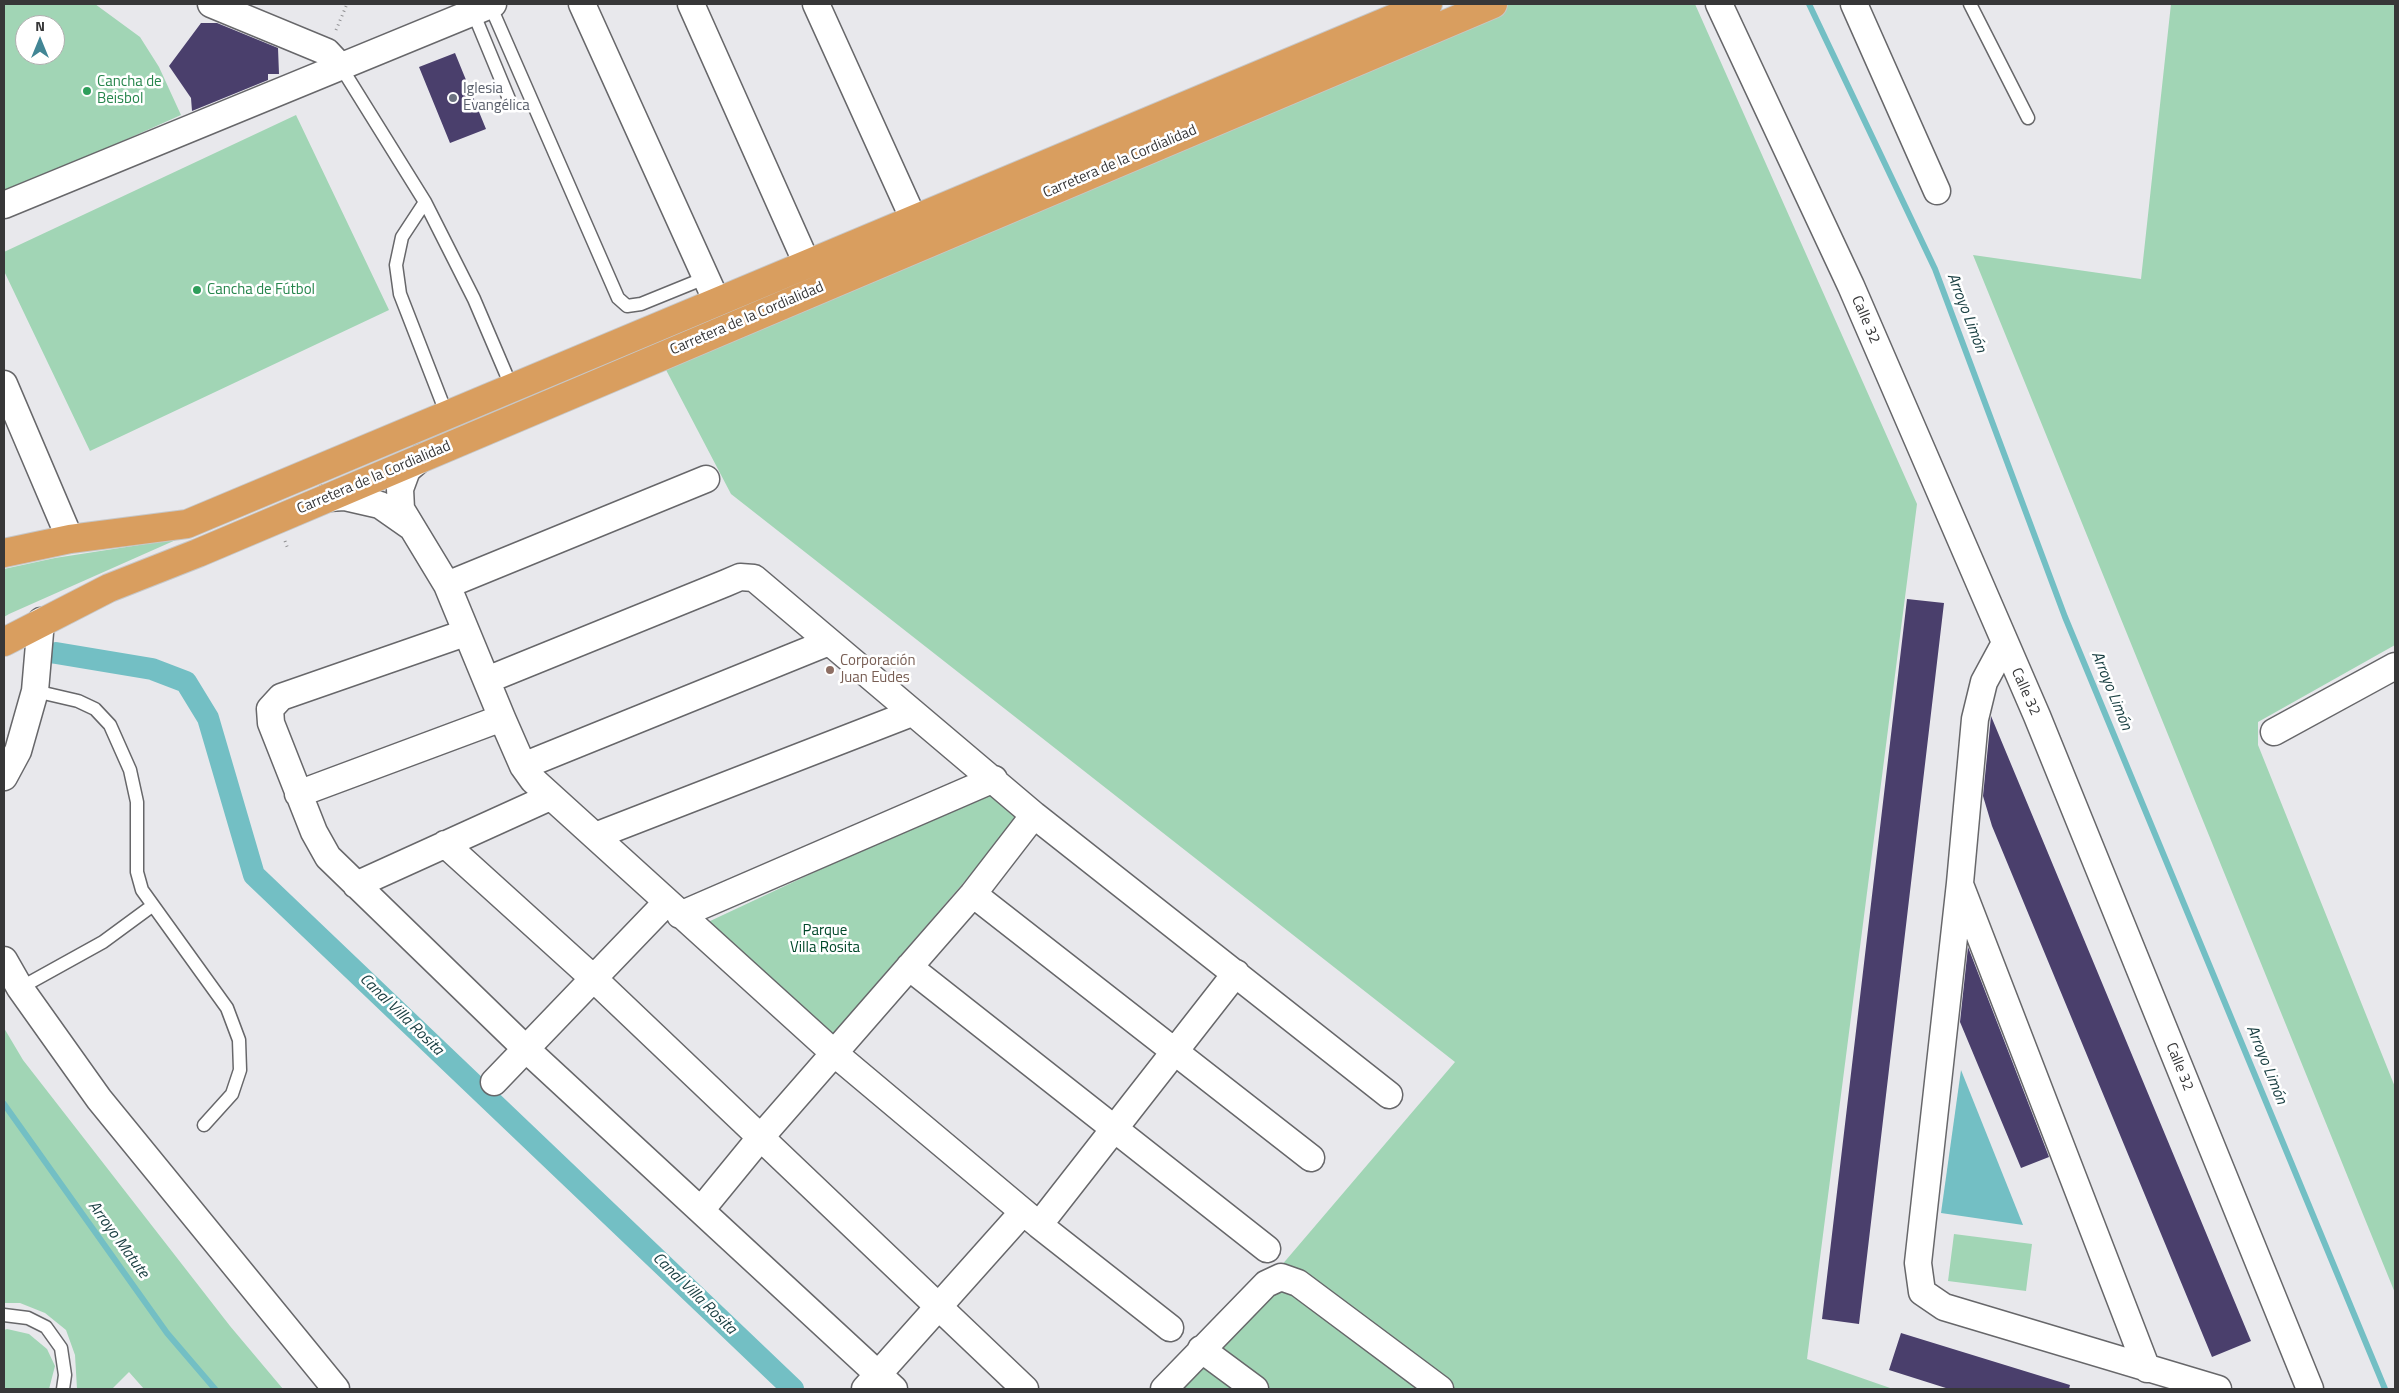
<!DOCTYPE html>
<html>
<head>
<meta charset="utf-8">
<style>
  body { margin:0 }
  #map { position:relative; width:2399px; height:1393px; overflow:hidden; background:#e8e8ec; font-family:"Titillium Web",sans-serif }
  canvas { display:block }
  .frame { position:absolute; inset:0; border:5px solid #373738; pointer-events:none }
  .north { position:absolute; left:15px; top:15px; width:50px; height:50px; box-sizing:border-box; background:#fff; border:1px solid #afafaf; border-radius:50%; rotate:0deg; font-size:14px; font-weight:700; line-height:20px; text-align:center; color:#373738 }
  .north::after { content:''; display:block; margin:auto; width:18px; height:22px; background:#428695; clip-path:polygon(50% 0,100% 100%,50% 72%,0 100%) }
</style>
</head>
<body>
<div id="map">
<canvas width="2399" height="1393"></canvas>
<div class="frame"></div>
<div class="north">N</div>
</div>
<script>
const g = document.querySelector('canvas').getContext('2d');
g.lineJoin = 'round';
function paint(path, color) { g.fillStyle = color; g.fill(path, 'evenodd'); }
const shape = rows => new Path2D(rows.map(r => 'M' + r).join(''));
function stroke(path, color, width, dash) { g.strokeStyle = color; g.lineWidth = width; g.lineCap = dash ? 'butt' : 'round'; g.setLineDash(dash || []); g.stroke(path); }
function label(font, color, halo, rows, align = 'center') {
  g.font = font + ' "Titillium Web",sans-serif'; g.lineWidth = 5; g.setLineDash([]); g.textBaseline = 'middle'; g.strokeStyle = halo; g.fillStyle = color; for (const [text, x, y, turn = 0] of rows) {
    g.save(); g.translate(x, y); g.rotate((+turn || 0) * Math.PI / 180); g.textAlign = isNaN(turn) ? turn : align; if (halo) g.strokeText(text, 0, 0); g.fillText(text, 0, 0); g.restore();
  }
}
const green = shape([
  [4,4,95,4,140,37,159,67,181,115,4,194],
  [25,25,55,25,55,55,25,55],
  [1508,4,1695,4,1917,504,1807,1359,1893,1389,1176,1389,1455,1062,731,494,664,366],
  [2171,4,2395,4,2395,645,2258,722,2258,745,2395,1087,2395,1293,1973,255,2141,279],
  [296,115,389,310,90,451,4,271,4,252],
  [178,539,9,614,4,617,4,569,55,558],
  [992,789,1022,815,831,1036,708,922],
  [4,1028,23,1060,230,1326,283,1389,144,1389,129,1372,112,1389,77,1389,75,1355,66,1330,45,1313,20,1303,4,1303],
  [1954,1234,2032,1244,2026,1291,1948,1281],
  [7,1329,29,1334,47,1349,55,1366,49,1389,4,1389,4,1330]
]);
const water = shape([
  [1961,1070,2023,1225,1941,1213]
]);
const stream = shape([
  [1809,4,1935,269,2065,617,2385,1389],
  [4,1104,167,1333,215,1389]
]);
const canal = shape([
  [56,653,152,669,186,682,208,718,254,875,793,1389]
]);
const building = shape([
  [201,23,217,23,278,48,279,74,268,74,268,80,192,111,191,98,169,66],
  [455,53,486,129,450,143,419,67],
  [1907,599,1944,603,1859,1324,1822,1319],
  [1991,716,2251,1341,2212,1357,1992,826,1983,796],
  [1968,947,2049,1157,2021,1168,1960,1022],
  [1901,1333,2070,1385,2069,1389,1949,1389,1889,1370]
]);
const path = shape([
  [336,30,347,4],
  [285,541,288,549]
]);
const lane = shape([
  [1970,4,2028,118],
  [490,5,618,298,627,306,641,304,705,278],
  [473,12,509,99],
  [341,67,425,202,474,299,512,388],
  [425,202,402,237,396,265,400,294,447,415],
  [35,691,78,701,95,709,110,725,130,770,137,802,137,872,142,890,227,1008,239,1040,240,1070,232,1094,204,1125],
  [20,988,103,942,152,906],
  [4,1315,28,1318,46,1327,61,1348,65,1375,63,1389]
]);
const street = shape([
  [211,4,327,52,341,67],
  [582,4,717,302],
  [691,4,807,264],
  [816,4,914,220],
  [1719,4,1851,286,2037,716,2310,1389],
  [1854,4,1937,191],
  [4,205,493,4],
  [4,384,70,539],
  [422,457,407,470,400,489,401,509,447,585,502,718,523,766,533,780,834,1053,1039,1225,1170,1328],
  [327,498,345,497,380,505,410,526],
  [447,585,706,479],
  [465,633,281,697,270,709,271,723,314,832,328,857,526,1049,894,1389],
  [2004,645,1984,682,1975,719,1960,883,1918,1263,1922,1292,1944,1307,2218,1389],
  [487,680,726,583,740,577,754,578,1034,815,1389,1095],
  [2274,732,2395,666],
  [523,766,829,642],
  [4,777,18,751,35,691,41,621],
  [298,794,502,718],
  [595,836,912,713],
  [445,844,593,978,1025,1389],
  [356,885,550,797],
  [1961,887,2147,1369],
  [973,894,1311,1158],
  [680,915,994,779],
  [4,960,20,988,99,1099,336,1389],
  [909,967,1267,1249],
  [494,1082,666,903],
  [701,1210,760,1138,973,894,1034,815],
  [1039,1225,1236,973],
  [1201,1349,1255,1389],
  [865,1389,1023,1212],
  [1164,1389,1266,1284,1281,1277,1298,1283,1440,1389]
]);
const highway = shape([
  [4,553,70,539,187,524,1428,4],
  [4,642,109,588,198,553,1493,4]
]);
const markers = [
  [87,91,5,"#2e9e5b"],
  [453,98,5,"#6b7280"],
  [197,290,5,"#2e9e5b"],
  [830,670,5,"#8d6e63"]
];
const leisureNames = [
  ["Cancha de",97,82],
  ["Beisbol",97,99],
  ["Cancha de Fútbol",207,290]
];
const worshipNames = [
  ["Iglesia",463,89],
  ["Evangélica",463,106]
];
const streetNames = [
  ["Carretera de la Cordialidad",1120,162,-23],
  ["Carretera de la Cordialidad",747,319,-23],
  ["Calle 32",1865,320,67],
  ["Carretera de la Cordialidad",374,478,-23],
  ["Calle 32",2025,692,66],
  ["Calle 32",2179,1067,68]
];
const educationNames = [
  ["Corporación",840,661],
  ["Juan Eudes",840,678]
];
const parkNames = [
  ["Parque",825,931],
  ["Villa Rosita",825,948]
];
const waterNames = [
  ["Arroyo Limón",1966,313,69],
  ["Arroyo Limón",2111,691,68],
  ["Canal Villa Rosita",401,1015,44],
  ["Arroyo Limón",2266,1065,68],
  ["Arroyo Matute",118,1240,54],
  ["Canal Villa Rosita",694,1294,44]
];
paint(green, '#a1d5b5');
paint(water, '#73bfc4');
stroke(stream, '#73bfc4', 6);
stroke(canal, '#73bfc4', 22);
paint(building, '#4a3f6c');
stroke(lane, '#67676a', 15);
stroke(street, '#67676a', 29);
stroke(highway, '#c7c7c7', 30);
stroke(path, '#8e8e91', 3, [1, 4]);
stroke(lane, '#fff', 12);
stroke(street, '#fff', 26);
stroke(highway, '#d99e5f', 28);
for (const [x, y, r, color] of markers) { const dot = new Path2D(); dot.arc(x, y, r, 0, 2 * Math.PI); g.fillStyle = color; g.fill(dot); stroke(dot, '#fff', 2); }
label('15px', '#27864d', '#fff', leisureNames, 'left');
label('15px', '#5b616d', '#fff', worshipNames, 'left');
label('15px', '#373738', '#fff', streetNames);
label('15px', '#785e54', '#fff', educationNames, 'left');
label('15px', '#00482a', '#fff', parkNames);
label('italic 16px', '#1c4144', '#fff', waterNames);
</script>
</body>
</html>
